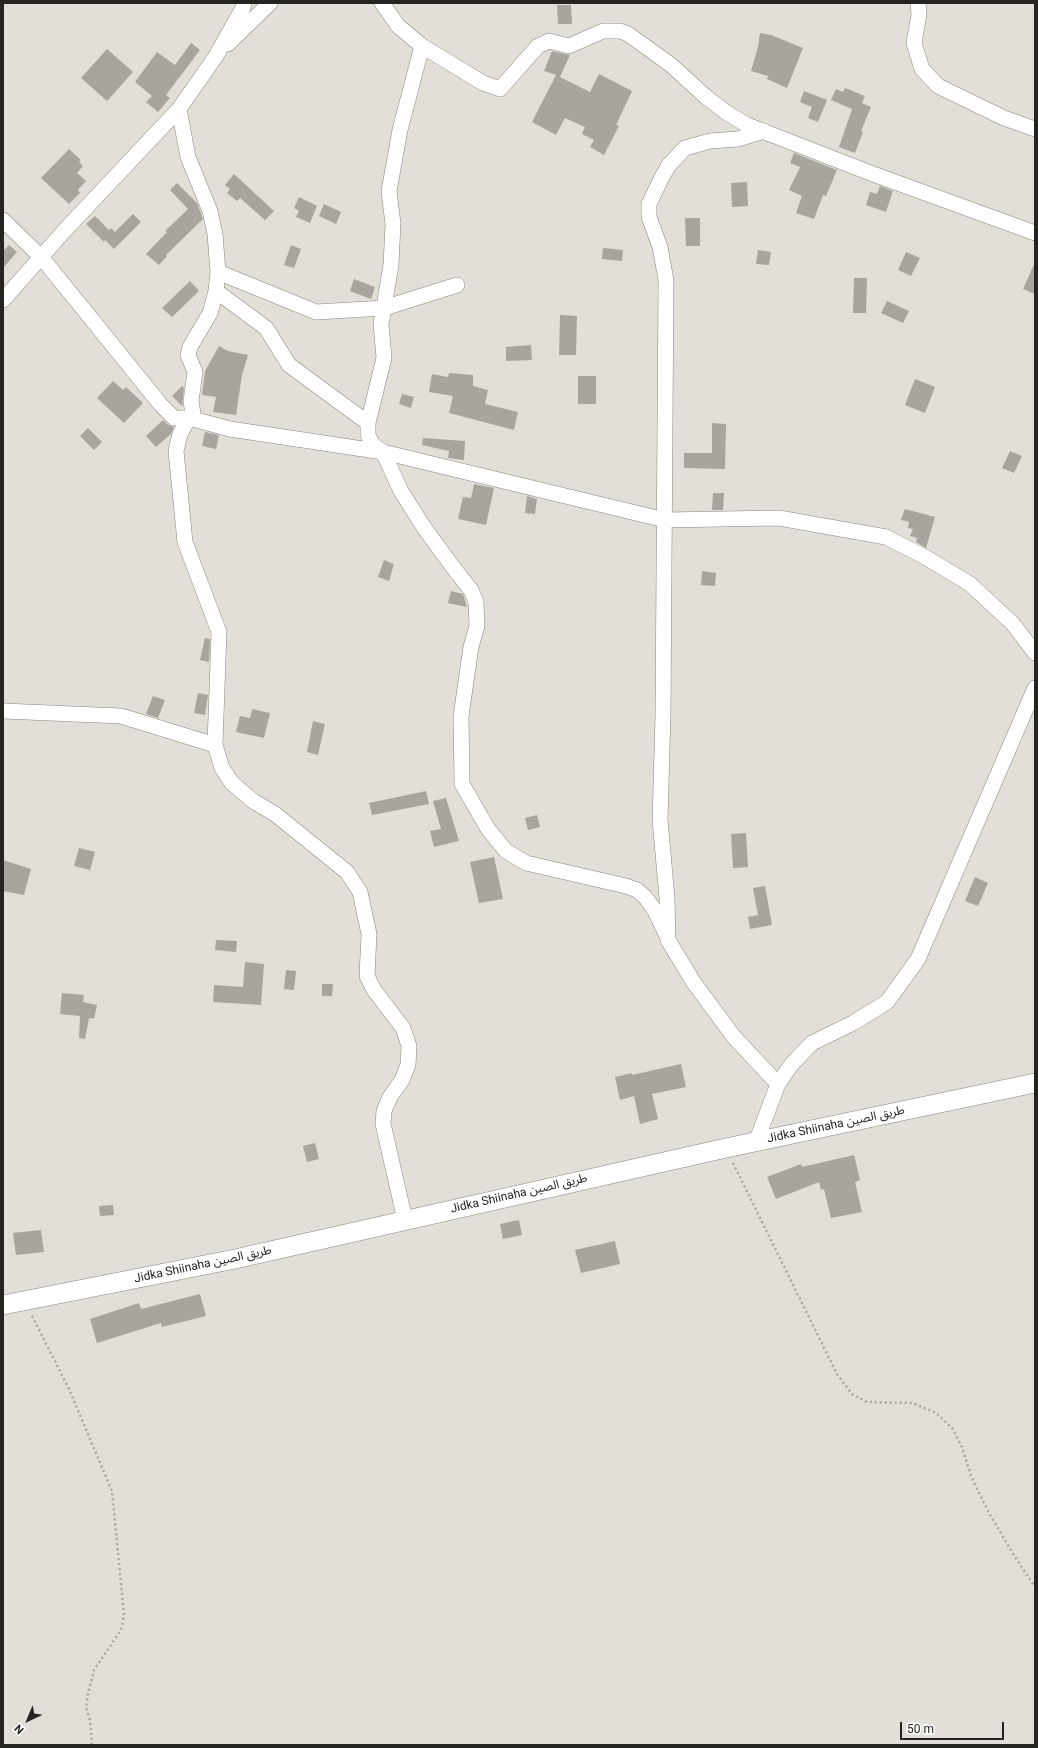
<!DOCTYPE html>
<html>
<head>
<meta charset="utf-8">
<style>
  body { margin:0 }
  #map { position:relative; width:1038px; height:1748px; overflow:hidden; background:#e1dfd7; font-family:Roboto,sans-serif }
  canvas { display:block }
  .frame { position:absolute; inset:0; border:4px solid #252421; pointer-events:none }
  .north { position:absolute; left:8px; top:1700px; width:40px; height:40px; -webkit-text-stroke:3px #fff; paint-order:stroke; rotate:224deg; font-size:11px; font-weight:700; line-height:16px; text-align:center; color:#252421 }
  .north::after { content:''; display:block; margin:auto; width:14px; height:18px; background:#252421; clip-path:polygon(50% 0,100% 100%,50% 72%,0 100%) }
  .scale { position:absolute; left:900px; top:1722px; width:104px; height:18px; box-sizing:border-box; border:2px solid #252421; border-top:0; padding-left:5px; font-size:12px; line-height:14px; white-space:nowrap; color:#252421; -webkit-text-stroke:3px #fff; paint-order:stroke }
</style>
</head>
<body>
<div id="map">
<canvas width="1038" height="1748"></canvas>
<div class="frame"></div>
<div class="north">N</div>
<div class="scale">50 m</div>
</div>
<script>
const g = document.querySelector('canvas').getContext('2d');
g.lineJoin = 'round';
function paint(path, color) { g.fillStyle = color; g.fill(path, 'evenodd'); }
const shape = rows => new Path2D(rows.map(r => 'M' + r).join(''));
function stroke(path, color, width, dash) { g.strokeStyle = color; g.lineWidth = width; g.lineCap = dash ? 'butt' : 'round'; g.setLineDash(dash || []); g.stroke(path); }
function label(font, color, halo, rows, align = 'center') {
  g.font = font + ' Roboto,"Noto Sans Arabic",sans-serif'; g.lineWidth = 4; g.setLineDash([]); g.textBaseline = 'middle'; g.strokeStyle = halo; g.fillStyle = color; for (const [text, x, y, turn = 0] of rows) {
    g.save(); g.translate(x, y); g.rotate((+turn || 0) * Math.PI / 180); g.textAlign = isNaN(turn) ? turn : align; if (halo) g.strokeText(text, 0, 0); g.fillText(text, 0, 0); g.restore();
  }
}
const building = shape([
  [557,5,571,5,572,24,558,24],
  [760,33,771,35,803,48,787,88,767,79,768,76,751,71,758,47],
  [191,43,200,50,166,95,170,98,158,112,146,102,152,96,135,82,157,52,175,65],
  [107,49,133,72,107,101,81,78],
  [552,51,570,55,560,77,590,92,599,74,632,91,616,125,619,126,604,155,590,147,594,140,582,134,585,127,565,118,556,135,532,122,556,75,544,71],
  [845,88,865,96,862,103,871,107,861,131,863,132,855,153,839,147,852,109,831,100,836,89,843,92],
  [804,91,827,100,818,122,808,118,812,107,800,102],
  [69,149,81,160,79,162,83,166,77,173,86,181,78,190,80,193,69,204,41,178],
  [794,153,837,170,826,196,823,195,814,219,796,213,802,196,789,190,800,167,790,163],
  [234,174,274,211,265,220,240,198,237,201,227,193,230,189,225,185],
  [747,182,748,206,732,207,731,183],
  [177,183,197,203,203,219,166,255,167,256,159,265,146,254,167,232,165,231,188,209,170,190],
  [880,186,893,191,886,212,866,205,870,192,877,194],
  [299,197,317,206,310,223,296,217,299,211,294,208],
  [324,204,341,212,336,224,319,216],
  [133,214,141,222,114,249,105,240,104,242,86,224,95,216,109,230,111,228,115,232],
  [685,218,700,218,700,246,686,246],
  [9,245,17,252,3,268,3,251],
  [291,245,301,249,294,268,284,265],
  [603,248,623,250,622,261,602,259],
  [758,250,771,252,769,265,756,264],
  [906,252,920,258,911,276,898,270],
  [1035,262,1035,294,1023,289],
  [854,278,867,278,866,313,853,313],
  [354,279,375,287,371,299,350,291],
  [190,281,199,291,172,317,162,308],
  [887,301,909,311,903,323,881,313],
  [560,315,577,316,576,355,559,355],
  [531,345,532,360,506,361,506,347],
  [219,346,228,351,248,355,242,375,236,415,213,412,216,397,202,395,205,371],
  [449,373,473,375,473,386,488,390,485,404,518,412,514,430,449,413,453,396,429,392,432,374,448,377],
  [578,376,596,376,596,404,578,404],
  [915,379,935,387,925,413,905,405],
  [113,381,123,390,126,387,143,403,124,423,97,398],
  [182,386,184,388,182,406,172,396],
  [402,394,414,397,411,408,399,404],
  [163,420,168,425,174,427,171,434,156,447,146,436],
  [712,423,726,424,725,469,684,468,684,453,712,453],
  [88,428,102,442,94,450,80,436],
  [205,432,219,435,216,449,202,446],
  [423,438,465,441,464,460,448,458,449,451,422,445],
  [1010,451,1022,456,1014,473,1002,468],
  [474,484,494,488,486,525,458,519,463,497,471,498],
  [713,493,724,493,723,510,712,510],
  [527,496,537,499,535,514,525,513],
  [905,509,935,517,926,548,916,542,917,538,910,536,913,529,908,528,909,522,901,520],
  [384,560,394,564,389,581,378,577],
  [702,571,716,573,715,586,701,585],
  [451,591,463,594,467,607,448,603],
  [205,638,210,639,209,662,200,660],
  [198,693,208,695,205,715,194,713],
  [153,696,165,700,158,718,146,714],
  [252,709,270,713,264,738,236,732,240,716,250,718],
  [313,721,325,724,318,755,307,752],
  [426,791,429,804,372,815,369,803],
  [446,798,459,841,434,847,430,831,441,829,433,801],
  [537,815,540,827,528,830,525,818],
  [746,833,748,867,733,868,731,834],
  [79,848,95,852,90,870,74,866],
  [494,857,503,899,479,903,470,862],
  [3,860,31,869,24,895,3,891],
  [975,877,988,883,978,906,965,901],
  [765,886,772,925,750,929,748,917,758,915,753,888],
  [216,940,237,941,236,952,215,950],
  [245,962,264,964,261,1005,213,1002,214,985,243,987],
  [286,970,296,971,294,990,284,989],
  [322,984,333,984,332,996,322,996],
  [62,993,84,995,83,1002,97,1005,94,1019,89,1018,85,1039,79,1038,80,1016,60,1014],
  [681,1064,686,1087,652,1094,658,1119,640,1124,634,1096,620,1100,615,1077,632,1073,632,1075],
  [315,1143,319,1159,307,1162,303,1146],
  [854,1155,860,1180,855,1182,862,1212,831,1218,824,1189,821,1190,819,1182,776,1199,767,1177,801,1164,802,1167],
  [113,1205,114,1215,100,1216,99,1206],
  [519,1220,522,1235,503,1239,500,1224],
  [41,1230,44,1252,16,1255,13,1233],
  [615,1241,620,1264,581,1273,575,1250],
  [200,1294,206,1316,162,1327,161,1323,97,1343,90,1319,139,1303,141,1309]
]);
const path = shape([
  [733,1163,837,1374,852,1394,867,1402,913,1403,936,1413,952,1428,962,1447,971,1476,989,1513,1015,1557,1035,1587],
  [32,1316,69,1389,112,1491,124,1615,121,1630,94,1670,88,1694,86,1707,90,1720,92,1745]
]);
const minor = shape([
  [244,3,243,8,216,56,179,109,188,157,210,211,215,234,218,272,216,291,210,313,190,347,188,355,195,372,191,401,193,414,189,418,180,434,176,451,185,542,219,632,215,745,222,768,232,783,253,801,275,814,347,872,360,892,369,934,367,976,374,990,403,1028,409,1046,408,1065,402,1080,390,1097,384,1111,383,1124,405,1220],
  [382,3,398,26,422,46,483,83,500,89,538,46,549,41,569,46,603,31,620,31,628,34,671,65,706,97,727,113,747,125,873,174,1035,233],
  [918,3,919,14,914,43,922,69,938,86,1004,118,1035,129],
  [228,44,270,3],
  [422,46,400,130,389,191,393,224,391,265,381,324,384,358,368,423,368,435,373,445,383,452,401,491,423,526,452,566,471,590,476,602,477,626,471,647,461,716,462,784,488,829,506,851,526,863,626,886,637,890,646,898,655,911,666,934],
  [764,131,738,139,710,141,685,148,669,165,662,177,649,204,649,217,660,247,666,280,663,715,660,820,667,898,668,940,694,983,734,1037,778,1084],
  [3,220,42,258,161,405,174,418,189,418,230,429,383,452,665,520,779,518,886,537,925,557,970,584,1013,624,1035,653],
  [218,272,316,312,384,308,457,285],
  [216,291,266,328,289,365,368,423],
  [3,300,65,230,179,109],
  [3,711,121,716,215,745],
  [756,1142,778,1084,791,1065,812,1043,853,1023,887,1002,918,959,1035,688]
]);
const major = shape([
  [3,1305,235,1259,726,1148,1035,1083]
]);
const streetNames = [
  ["Jidka Shiinaha طريق الصين",836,1125,-12],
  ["Jidka Shiinaha طريق الصين",519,1194,-13],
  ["Jidka Shiinaha طريق الصين",203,1265,-12]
];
paint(building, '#a7a59d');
stroke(minor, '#88867f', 16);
stroke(major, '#88867f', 20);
stroke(path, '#a8a6a0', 2.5, [2, 3]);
stroke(minor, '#fff', 15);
stroke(major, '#fff', 19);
label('12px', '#252421', '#fff', streetNames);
</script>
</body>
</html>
